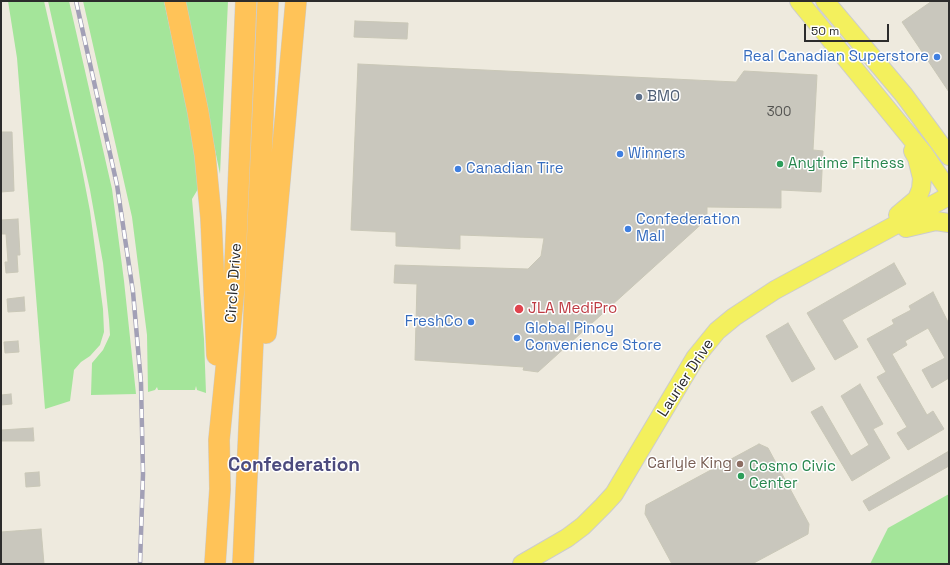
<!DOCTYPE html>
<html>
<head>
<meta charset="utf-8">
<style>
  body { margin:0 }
  #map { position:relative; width:950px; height:565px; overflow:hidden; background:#eeeade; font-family:"Space Grotesk",sans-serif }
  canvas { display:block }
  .frame { position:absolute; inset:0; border:2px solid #2c2c2c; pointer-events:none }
  .scale { position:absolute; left:804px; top:24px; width:85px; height:18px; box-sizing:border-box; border:2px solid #2c2c2c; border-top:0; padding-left:5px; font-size:12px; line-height:14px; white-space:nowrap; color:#2c2c2c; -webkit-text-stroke:3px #fff; paint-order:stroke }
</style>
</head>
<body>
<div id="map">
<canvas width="950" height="565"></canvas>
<div class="frame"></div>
<div class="scale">50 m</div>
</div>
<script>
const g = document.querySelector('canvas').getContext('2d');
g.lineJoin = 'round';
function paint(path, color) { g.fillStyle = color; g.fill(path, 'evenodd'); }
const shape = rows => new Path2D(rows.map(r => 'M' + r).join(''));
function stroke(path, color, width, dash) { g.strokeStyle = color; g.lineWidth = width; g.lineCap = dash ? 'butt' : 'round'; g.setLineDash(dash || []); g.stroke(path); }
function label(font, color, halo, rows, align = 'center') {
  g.font = font + ' "Space Grotesk",sans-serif'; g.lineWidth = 3; g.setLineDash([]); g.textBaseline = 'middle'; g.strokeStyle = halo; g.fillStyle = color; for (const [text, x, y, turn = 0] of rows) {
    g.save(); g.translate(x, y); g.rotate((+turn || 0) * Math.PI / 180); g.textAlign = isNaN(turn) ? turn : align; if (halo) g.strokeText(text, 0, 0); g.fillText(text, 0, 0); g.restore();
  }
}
const green = shape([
  [8,1,44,1,80,159,90,211,103,309,104,332,100,345,90,356,81,362,74,370,70,401,45,409,17,58],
  [48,1,69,1,112,189,124,281,136,394,91,395,92,363,103,350,110,335,109,320,103,263,90,190],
  [83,1,164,1,193,135,198,189,192,199,204,339,206,393,197,390,196,386,195,390,158,390,157,387,155,390,148,392,147,335,132,217],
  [182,1,228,1,220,174,208,116],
  [949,494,949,564,870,564,888,528]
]);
const building = shape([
  [932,1,949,1,949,92,902,22,932,1],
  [355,21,408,23,407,39,354,37,355,21],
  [358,64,736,82,744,71,817,75,813,150,823,151,821,192,781,190,781,208,707,207,707,219,538,372,523,370,524,367,415,360,417,284,394,283,395,265,528,269,541,256,544,238,460,235,460,249,396,246,396,232,351,230,358,64],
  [1,132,12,132,14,191,1,192,1,132],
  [18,219,20,255,17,255,18,272,6,273,5,262,8,262,6,234,2,234,1,220,18,219],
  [894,263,906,284,842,320,858,347,835,360,807,313,894,263],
  [933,292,949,324,949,378,932,388,922,370,945,358,928,328,905,341,907,345,892,354,927,415,933,411,944,429,908,450,897,433,907,427,877,377,886,372,867,339,894,324,892,320,911,310,909,306,933,292],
  [24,297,25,311,8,312,7,299,24,297],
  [788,323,815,369,792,382,766,336,788,323],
  [18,341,19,352,5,353,4,342,18,341],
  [860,384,883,424,873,429,890,458,852,481,811,412,822,406,851,456,869,445,841,396,860,384],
  [11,394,12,404,1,405,1,395,11,394],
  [33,428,34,441,1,441,1,430,33,428],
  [759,444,768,448,809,524,808,534,752,564,672,564,645,514,646,505,759,444],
  [949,451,949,466,869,511,863,501,949,451],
  [39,472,40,486,26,487,25,473,39,472],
  [41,529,44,564,1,564,1,532,41,529]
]);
const major = shape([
  [799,1,924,154,949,191],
  [825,1,904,95,949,156],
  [898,215,917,199,921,189,922,178,917,158,913,151],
  [906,228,936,221,949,223],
  [522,564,567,538,583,526,603,506,614,494,695,358,717,331,734,317,775,290,949,196]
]);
const highway = shape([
  [175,1,198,112,205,155,211,218,217,355],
  [266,333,296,1],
  [215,564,220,489,219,440,234,289,246,1],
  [243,564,268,1]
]);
const rail = shape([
  [76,1,117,185,133,292,141,383,143,474,140,564]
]);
const markers = [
  [937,57,4,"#3f7fe0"],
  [639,97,4,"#5c6f8a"],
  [620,154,4,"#3f7fe0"],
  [780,164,4,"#2e9e5b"],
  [458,169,4,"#3f7fe0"],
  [628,229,4,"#3f7fe0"],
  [519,309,5,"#e0444e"],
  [471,322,4,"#3f7fe0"],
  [517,338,4,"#3f7fe0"],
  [740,464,4,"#8d6e63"],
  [741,476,4,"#2e9e5b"]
];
const numberNames = [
  ["300",779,112]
];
const shopNames = [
  ["Real Canadian Superstore",929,57,"right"],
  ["Winners",628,154],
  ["Canadian Tire",466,169],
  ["Confederation",636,220],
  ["Mall",636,237],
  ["FreshCo",463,322,"right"],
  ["Global Pinoy",525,329],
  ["Convenience Store",525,346]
];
const serviceNames = [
  ["BMO",647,97]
];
const leisureNames = [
  ["Anytime Fitness",788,164],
  ["Cosmo Civic",749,467],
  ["Center",749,484]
];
const streetNames = [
  ["Circle Drive",234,283,-86],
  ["Laurier Drive",686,378,-57]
];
const healthNames = [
  ["JLA MediPro",528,309]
];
const educationNames = [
  ["Carlyle King",732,464]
];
const districtNames = [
  ["Confederation",294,466]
];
paint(green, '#a4e59a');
paint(building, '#c9c7bd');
stroke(building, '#c9c7b7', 1);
stroke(major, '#ccc', 20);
stroke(highway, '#ccc', 22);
stroke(major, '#f3f05d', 18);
stroke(highway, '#ffc358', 21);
stroke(rail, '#a2a0b6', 4.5);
stroke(rail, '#fff', 3, [9]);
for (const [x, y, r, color] of markers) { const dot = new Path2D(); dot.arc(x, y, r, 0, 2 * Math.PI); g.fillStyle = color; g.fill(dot); stroke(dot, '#fff', 1.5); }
label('13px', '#535350', null, numberNames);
label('15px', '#366cbe', '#fff', shopNames, 'left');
label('15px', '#4e5e75', '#fff', serviceNames, 'left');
label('15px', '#27864d', '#fff', leisureNames, 'left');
label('15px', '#2c2c2c', '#fff', streetNames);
label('15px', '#be3a42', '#fff', healthNames, 'left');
label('15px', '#785e54', '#fff', educationNames, 'right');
label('bold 19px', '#4c4b7e', '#fff', districtNames);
</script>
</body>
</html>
